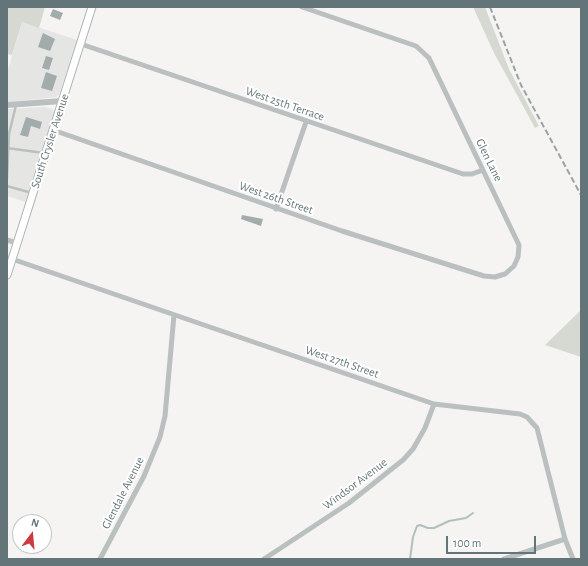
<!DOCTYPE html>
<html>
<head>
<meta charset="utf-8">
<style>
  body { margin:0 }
  #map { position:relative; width:588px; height:566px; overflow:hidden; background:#f5f4f2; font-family:"Alegreya Sans",sans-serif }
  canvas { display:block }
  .frame { position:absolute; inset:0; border:8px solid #647579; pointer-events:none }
  .north { position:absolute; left:12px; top:514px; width:40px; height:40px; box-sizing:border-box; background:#fff; border:1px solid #c1c8c9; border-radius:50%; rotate:16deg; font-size:11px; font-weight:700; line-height:16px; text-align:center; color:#647579 }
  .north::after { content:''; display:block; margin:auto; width:14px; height:18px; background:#cb3b40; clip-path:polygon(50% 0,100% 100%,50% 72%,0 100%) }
  .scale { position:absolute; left:446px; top:536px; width:90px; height:18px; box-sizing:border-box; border:2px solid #647579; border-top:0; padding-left:5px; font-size:12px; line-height:14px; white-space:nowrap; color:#647579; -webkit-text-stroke:3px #fff; paint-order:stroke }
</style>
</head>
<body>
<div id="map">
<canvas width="588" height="566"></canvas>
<div class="frame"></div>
<div class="north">N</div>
<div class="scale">100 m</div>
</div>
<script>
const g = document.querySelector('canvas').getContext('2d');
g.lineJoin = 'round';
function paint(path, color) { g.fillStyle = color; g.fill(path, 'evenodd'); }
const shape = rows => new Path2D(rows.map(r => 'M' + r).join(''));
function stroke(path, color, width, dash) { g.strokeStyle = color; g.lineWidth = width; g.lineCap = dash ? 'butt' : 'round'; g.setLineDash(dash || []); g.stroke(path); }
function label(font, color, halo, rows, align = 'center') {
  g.font = font + ' "Alegreya Sans",sans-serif'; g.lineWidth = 4; g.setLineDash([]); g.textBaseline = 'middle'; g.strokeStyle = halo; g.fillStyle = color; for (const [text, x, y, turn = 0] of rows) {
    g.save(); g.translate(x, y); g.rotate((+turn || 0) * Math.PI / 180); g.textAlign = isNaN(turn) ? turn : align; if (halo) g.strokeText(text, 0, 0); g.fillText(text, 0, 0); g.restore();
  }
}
const built = shape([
  [22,22,77,40,60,92,57,97,7,102,7,73],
  [44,107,52,109,55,112,25,202,7,196,7,109]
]);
const green = shape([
  [7,7,45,7,39,28,22,22,12,55,7,54],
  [473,7,485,7,509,69,539,126,535,128,494,53],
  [581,310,581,357,545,345]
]);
const stream = shape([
  [410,559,413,537,417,526,420,525,428,528,434,528,449,521,466,518,473,513]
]);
const building = shape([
  [53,9,63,13,60,20,50,16],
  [43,33,55,39,50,51,38,47],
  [46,56,53,58,49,70,42,68],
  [46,72,57,76,52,91,41,88],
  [26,117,42,122,40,129,31,126,28,137,20,135],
  [242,215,263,219,261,226,241,219]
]);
const service = shape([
  [7,148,44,153],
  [7,178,9,134,16,105],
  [7,186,32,193]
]);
const minor = shape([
  [81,44,463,174,472,174,483,170],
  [53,130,342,231,484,276,495,277,505,274,514,266,518,257,519,245,429,58,416,46,302,7],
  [276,209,306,122],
  [7,240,17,243],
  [12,259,434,404,520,414,527,417,537,428,565,539,573,559],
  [100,559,144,476,160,437,165,416,174,315],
  [264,559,349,503,403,460,413,449,425,428,434,404],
  [504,559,565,539]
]);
const tertiary = shape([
  [7,105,62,101]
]);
const secondary = shape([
  [7,275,92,7]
]);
const rail = shape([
  [490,7,521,85,581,195]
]);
const streetNames = [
  ["West 25th Terrace",285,104,19],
  ["South Crysler Avenue",50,141,-72],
  ["Glen Lane",489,160,64],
  ["West 26th Street",276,198,19],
  ["West 27th Street",342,362,19],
  ["Windsor Avenue",355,484,-37],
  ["Glendale Avenue",123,493,-63]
];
paint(built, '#e5e6e4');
paint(green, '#d6d9d1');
stroke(stream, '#b0c0bf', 2);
paint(building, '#a2acad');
stroke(secondary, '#adb4b5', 9);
stroke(service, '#babfc0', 2.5);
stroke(minor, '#babfc0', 5);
stroke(tertiary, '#babfc0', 6);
stroke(secondary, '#fff', 7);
stroke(rail, '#9ba3a5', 2, [6, 3]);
label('12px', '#647579', '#fff', streetNames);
</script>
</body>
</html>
